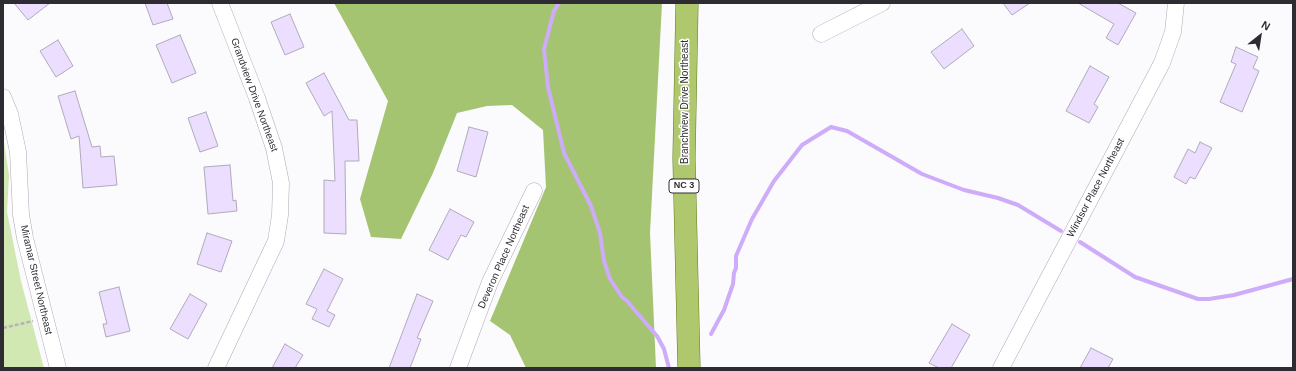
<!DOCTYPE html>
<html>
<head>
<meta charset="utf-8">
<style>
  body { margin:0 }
  #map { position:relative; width:1296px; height:371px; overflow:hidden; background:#fbfafd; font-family:Helvetica,sans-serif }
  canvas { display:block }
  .frame { position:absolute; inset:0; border:4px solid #2e2c32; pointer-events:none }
  .north { position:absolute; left:1240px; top:16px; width:40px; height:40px; -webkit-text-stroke:3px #fff; paint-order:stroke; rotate:30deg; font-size:11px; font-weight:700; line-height:16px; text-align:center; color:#2e2c32 }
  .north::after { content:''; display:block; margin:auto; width:14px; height:18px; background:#2e2c32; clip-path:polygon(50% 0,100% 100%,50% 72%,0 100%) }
</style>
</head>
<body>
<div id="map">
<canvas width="1296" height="371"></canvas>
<div class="frame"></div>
<div class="north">N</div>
</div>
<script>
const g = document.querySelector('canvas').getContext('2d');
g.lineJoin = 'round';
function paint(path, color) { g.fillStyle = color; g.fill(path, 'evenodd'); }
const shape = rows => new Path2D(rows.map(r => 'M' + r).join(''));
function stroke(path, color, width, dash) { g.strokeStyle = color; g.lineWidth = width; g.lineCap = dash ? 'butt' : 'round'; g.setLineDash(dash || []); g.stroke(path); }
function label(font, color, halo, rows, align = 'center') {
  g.font = font + ' Helvetica,sans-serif'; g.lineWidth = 3; g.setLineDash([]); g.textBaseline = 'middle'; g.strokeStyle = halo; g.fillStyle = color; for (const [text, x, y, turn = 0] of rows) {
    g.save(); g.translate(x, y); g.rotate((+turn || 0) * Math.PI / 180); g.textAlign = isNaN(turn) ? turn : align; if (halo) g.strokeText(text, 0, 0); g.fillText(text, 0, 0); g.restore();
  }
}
const green = shape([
  [3,136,9,175,7,212,21,281,44,368,3,368]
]);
const forest = shape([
  [334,3,662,3,650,233,656,368,526,368,510,335,490,321,546,187,543,130,512,105,487,106,457,113,433,173,401,239,371,237,360,199,388,101]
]);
const stream = shape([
  [559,3,554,11,544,49,548,87,564,153,591,206,600,233,604,261,610,279,622,297,626,300,657,336,664,349,669,368],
  [1080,242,1135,277,1198,299,1209,299,1234,295,1293,279],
  [711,334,724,310,733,284,734,273,736,268,736,256,752,219,774,181,802,145,831,127,847,131,922,174,964,190,998,198,1018,205,1061,231]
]);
const building = shape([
  [14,3,50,3,28,20,14,3],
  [145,3,167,3,173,19,153,25,145,3],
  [1003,3,1030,3,1012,15,1003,3],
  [1078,3,1118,3,1136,13,1118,45,1106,38,1114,24,1078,3],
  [290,14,304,47,285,55,271,22,290,14],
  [962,29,974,46,944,69,931,52,962,29],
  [180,35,196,73,172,83,156,45,180,35],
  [58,40,73,66,56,77,40,51,58,40],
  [1236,47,1258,57,1253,68,1259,71,1242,112,1220,102,1236,64,1231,62,1236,47],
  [1090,66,1109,77,1094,104,1098,107,1089,123,1066,111,1090,66],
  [324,73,349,120,357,120,359,161,345,161,346,234,324,233,324,180,335,181,332,111,324,116,306,83,324,73],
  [75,91,92,147,100,146,101,157,114,156,117,185,83,188,79,136,71,139,58,96,75,91],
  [206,112,218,146,200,152,188,118,206,112],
  [469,127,488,132,476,177,457,171,469,127],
  [1200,142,1212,148,1195,179,1190,177,1186,184,1174,177,1188,149,1195,153,1200,142],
  [230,165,233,201,236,200,237,211,208,214,204,167,230,165],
  [450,209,474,222,466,237,461,235,448,260,429,250,450,209],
  [207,233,232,241,221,272,197,264,207,233],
  [324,269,343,279,327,311,335,315,329,327,312,319,317,309,306,304,324,269],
  [119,287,130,331,106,337,103,324,107,324,99,292,119,287],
  [190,294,207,304,188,339,170,329,190,294],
  [417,294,433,301,417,338,421,339,410,368,389,368,417,294],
  [952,324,970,335,951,368,939,368,929,363,952,324],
  [285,344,303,355,295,368,272,368,285,344],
  [1091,348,1113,359,1108,368,1080,368,1091,348]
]);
const path = shape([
  [3,328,33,321]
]);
const street = shape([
  [821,34,882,3],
  [3,97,10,114,18,152,21,215,25,238,58,368],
  [216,368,276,241,280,215,281,183,274,148,257,98,220,3],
  [458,368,490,282,534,191],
  [1001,368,1162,63,1173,32,1176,3]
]);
const primary = shape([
  [687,3,684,158,689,368]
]);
const shields = [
  [684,186,30]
];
const shieldNames = [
  ["NC 3",684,186]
];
const streetNames = [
  ["Grandview Drive Northeast",254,95,70],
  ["Branchview Drive Northeast",685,102,-90],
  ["Windsor Place Northeast",1096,188,-62],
  ["Deveron Place Northeast",504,257,-66],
  ["Miramar Street Northeast",36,280,77]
];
paint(green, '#d2e8b3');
paint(forest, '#a4c471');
stroke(stream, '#ceacfa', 4);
paint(building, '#ebdefe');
stroke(building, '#b1aaba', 1);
stroke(street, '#afa8b8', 17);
stroke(primary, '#5f7a1a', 23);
stroke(path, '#b3b2b6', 2.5, [4, 2]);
stroke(street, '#fff', 16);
stroke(primary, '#afc86e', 22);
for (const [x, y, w] of shields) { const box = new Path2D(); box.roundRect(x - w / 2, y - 7, w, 14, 3); g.fillStyle = '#fff'; g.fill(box); stroke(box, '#2e2c32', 1); }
label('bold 9px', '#2e2c32', null, shieldNames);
label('10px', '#2e2c32', '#fff', streetNames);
</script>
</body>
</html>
